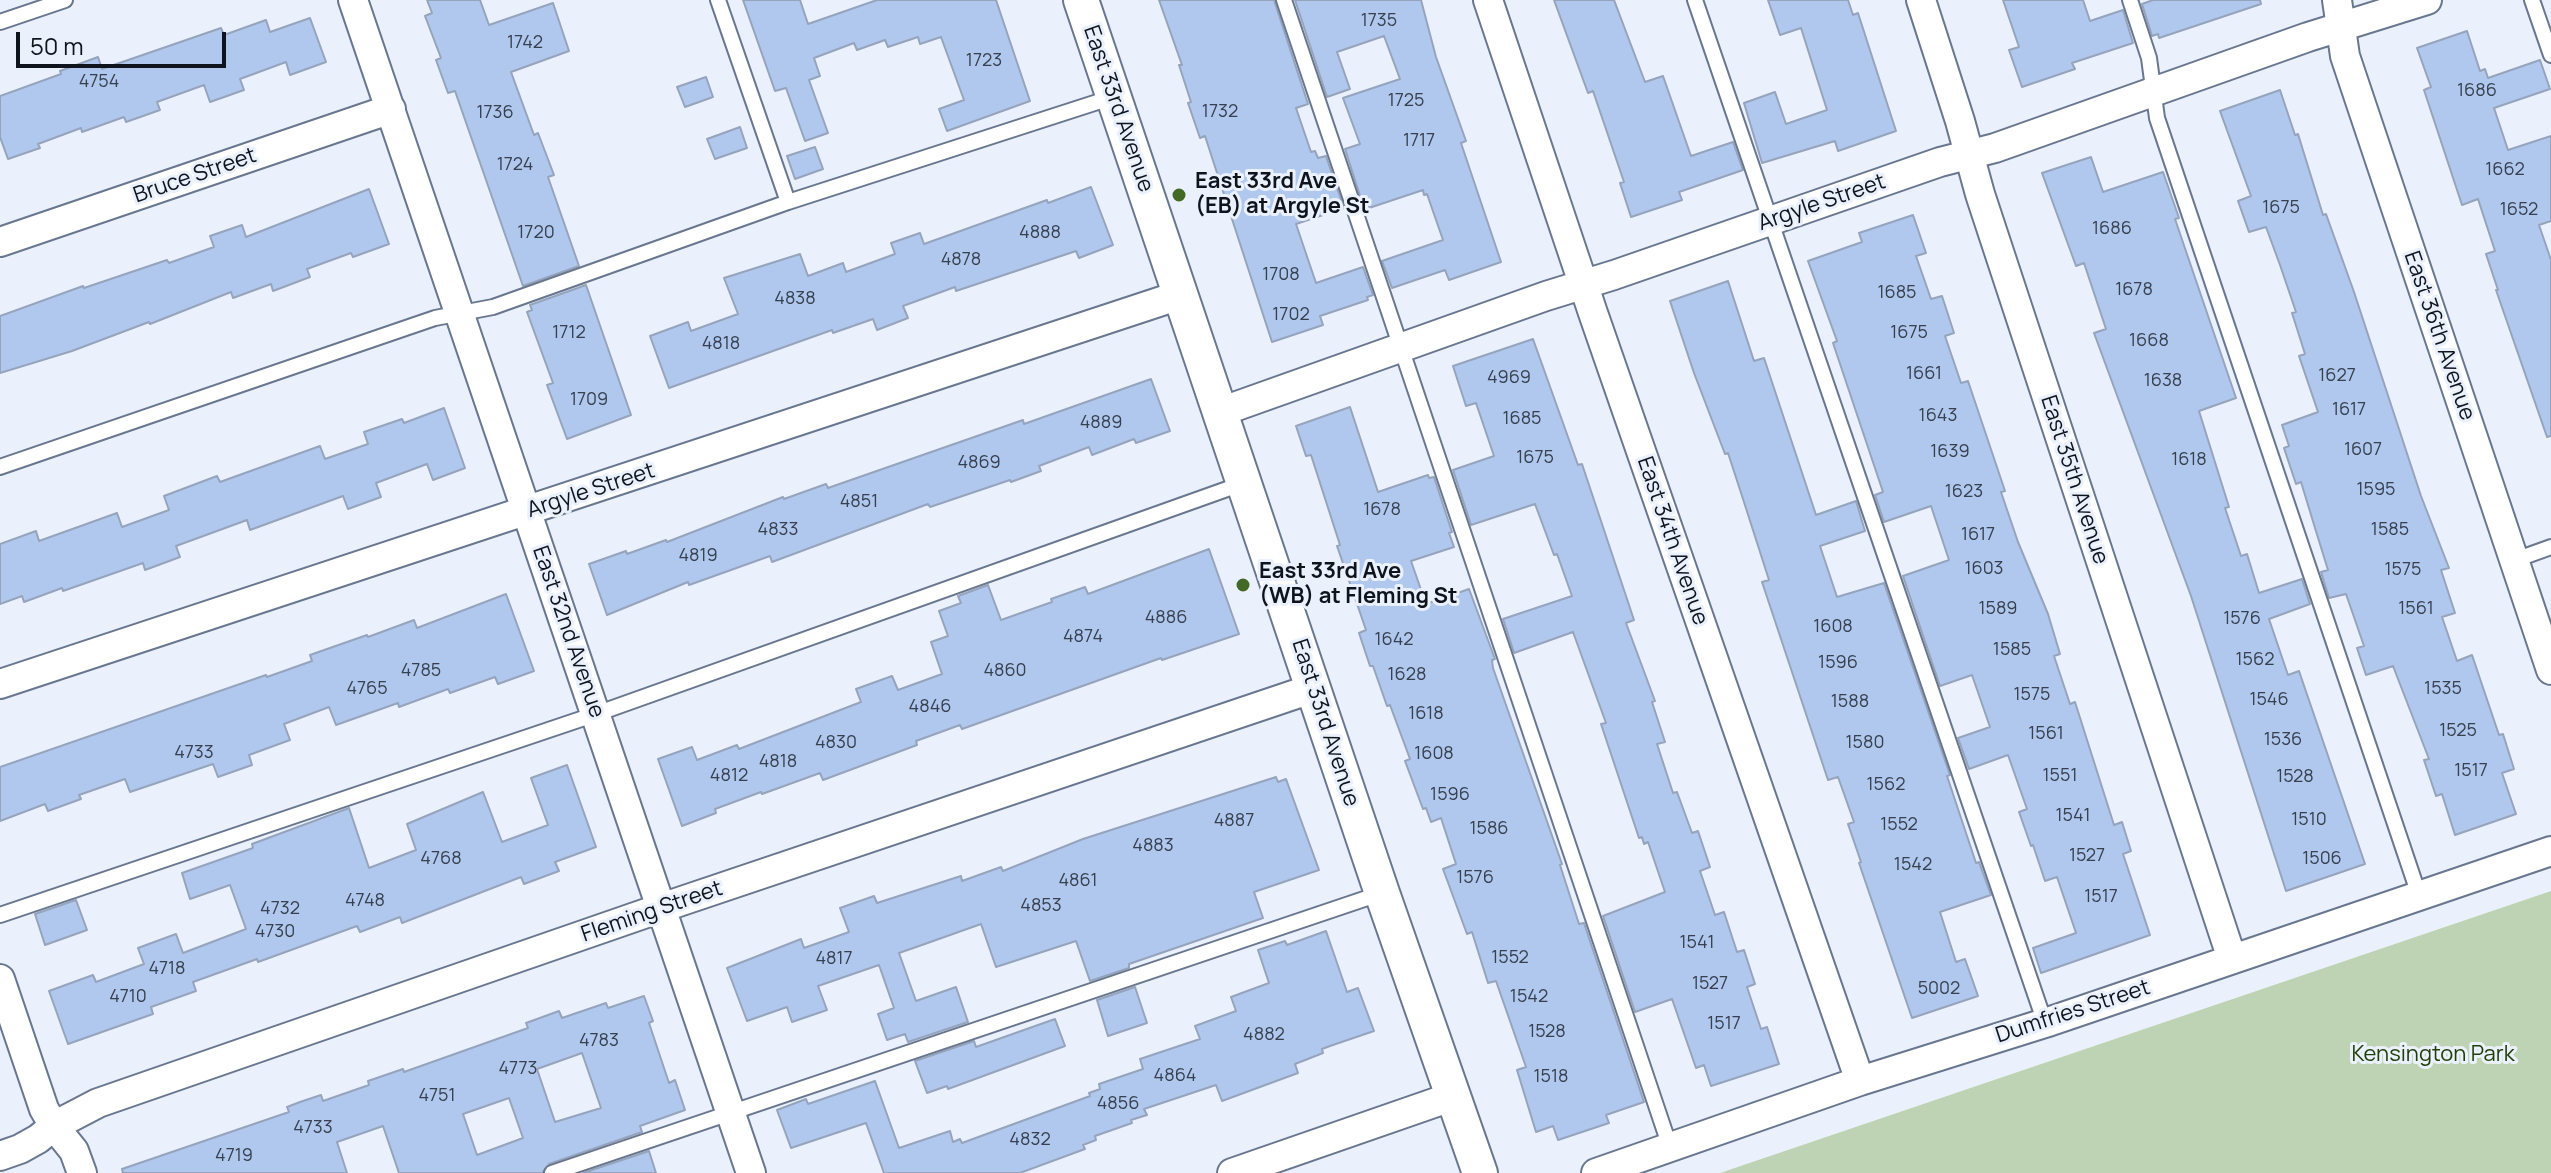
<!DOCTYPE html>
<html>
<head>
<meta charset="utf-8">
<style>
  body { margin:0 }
  #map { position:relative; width:2551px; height:1173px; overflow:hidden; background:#ebf1fc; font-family:Manrope,sans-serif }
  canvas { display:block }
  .scale { position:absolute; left:16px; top:32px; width:210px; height:36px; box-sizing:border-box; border:4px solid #0e131c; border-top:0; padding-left:10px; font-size:24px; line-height:28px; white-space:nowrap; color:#0e131c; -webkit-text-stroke:6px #ebf1fc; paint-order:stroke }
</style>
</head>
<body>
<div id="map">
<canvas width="2551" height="1173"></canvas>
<div class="scale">50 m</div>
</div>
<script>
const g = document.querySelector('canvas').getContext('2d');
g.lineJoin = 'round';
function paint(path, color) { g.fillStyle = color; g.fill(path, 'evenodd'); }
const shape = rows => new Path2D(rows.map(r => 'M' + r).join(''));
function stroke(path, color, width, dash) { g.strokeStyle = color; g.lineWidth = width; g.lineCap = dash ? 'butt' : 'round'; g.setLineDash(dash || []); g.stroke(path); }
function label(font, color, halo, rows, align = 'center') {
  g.font = font + ' Manrope,sans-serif'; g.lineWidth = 6; g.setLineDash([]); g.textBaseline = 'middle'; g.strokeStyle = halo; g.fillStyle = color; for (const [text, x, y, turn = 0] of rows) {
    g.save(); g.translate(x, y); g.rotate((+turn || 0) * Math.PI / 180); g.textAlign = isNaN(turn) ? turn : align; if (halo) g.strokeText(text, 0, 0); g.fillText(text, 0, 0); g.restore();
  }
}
const green = shape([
  [2551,891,2551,1173,1720,1173]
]);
const building = shape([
  [427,0,480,0,489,25,553,3,569,51,511,72,534,135,538,133,554,175,548,177,579,266,523,286,455,91,448,93,436,60,441,58,425,16,432,13,427,0],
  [743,0,800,0,808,24,877,0,996,0,1030,101,947,131,939,109,964,100,941,37,920,44,918,37,888,47,885,40,857,50,854,43,814,58,820,76,809,80,828,133,805,141,786,88,775,91,743,0],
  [1159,0,1274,0,1308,104,1296,108,1311,152,1315,151,1318,158,1326,156,1344,208,1296,224,1316,283,1363,267,1373,295,1367,297,1368,300,1320,316,1323,325,1272,342,1205,136,1200,138,1188,103,1191,102,1179,65,1182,65,1159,0],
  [1295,0,1421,0,1436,57,1466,141,1461,143,1501,262,1449,280,1445,270,1392,288,1382,261,1443,240,1427,194,1424,195,1423,190,1369,208,1366,201,1362,202,1345,149,1360,144,1343,98,1400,79,1384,36,1337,52,1350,89,1327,97,1295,0],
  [1554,0,1614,0,1645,82,1663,76,1691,156,1733,142,1743,170,1679,192,1682,200,1631,217,1620,183,1624,182,1593,91,1588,93,1554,0],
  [1768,0,1848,0,1853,15,1858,13,1896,131,1838,151,1835,141,1762,163,1744,103,1775,92,1786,124,1827,110,1801,28,1780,35,1768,0],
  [2003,0,2083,0,2090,21,2123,10,2133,43,2072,63,2075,69,2022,87,2009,50,2019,47,2003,0],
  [2153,0,2260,0,2261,4,2159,38,2158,34,2152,36,2142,4,2153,0],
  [310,18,326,62,290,75,286,62,240,79,244,90,210,102,204,85,157,102,160,110,126,122,124,117,82,132,81,128,38,144,40,148,8,159,0,137,0,96,61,74,60,71,98,57,102,69,221,28,224,35,266,20,270,32,310,18],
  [2467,31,2480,71,2485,69,2488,78,2540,60,2550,89,2494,108,2508,150,2551,136,2551,221,2539,225,2551,260,2551,436,2547,437,2496,290,2498,290,2486,254,2495,251,2478,199,2462,205,2424,90,2431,87,2417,48,2467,31],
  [706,77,713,97,685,107,677,87,706,77],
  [2280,90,2295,135,2298,134,2323,215,2326,214,2354,292,2421,496,2449,568,2441,570,2455,613,2442,617,2457,661,2472,655,2499,735,2503,734,2514,769,2502,773,2516,814,2455,835,2442,794,2436,796,2424,760,2429,759,2393,666,2366,675,2357,648,2364,646,2346,594,2329,598,2321,572,2328,570,2315,528,2301,482,2296,484,2284,448,2289,446,2282,425,2318,412,2299,356,2305,354,2292,313,2296,312,2280,265,2266,227,2249,232,2238,201,2251,196,2220,111,2280,90],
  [740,127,747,148,715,159,707,139,740,127],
  [815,147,823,169,795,179,787,156,815,147],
  [2091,157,2103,192,2163,172,2179,218,2175,219,2236,398,2199,411,2229,507,2225,508,2241,556,2247,554,2259,593,2302,579,2310,604,2269,619,2288,675,2299,671,2365,864,2286,891,2191,596,2094,333,2106,329,2084,263,2076,266,2042,173,2091,157],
  [1091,187,1113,245,1079,258,1076,251,956,291,955,287,903,306,908,318,877,330,873,319,833,333,832,330,669,388,650,336,688,322,691,331,738,314,724,278,800,254,808,276,843,263,846,272,895,254,891,243,920,233,924,244,1047,200,1048,203,1091,187],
  [369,189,389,244,353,257,351,253,307,269,310,277,273,291,271,284,233,298,231,292,150,324,149,322,72,351,0,373,0,316,83,286,84,288,167,260,169,263,214,247,210,236,242,225,246,237,369,189],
  [1913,215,1926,253,1916,256,1931,299,1942,296,1954,333,1945,336,1961,383,1968,381,2005,491,2001,492,2018,542,2048,614,2060,654,2054,656,2070,704,2075,702,2114,825,2122,822,2131,851,2123,854,2150,935,2041,973,2033,948,2076,933,2057,877,2045,881,2033,845,2031,846,2019,812,2027,809,2008,755,1969,769,1958,738,1990,727,1972,675,1940,686,1903,576,1949,560,1931,506,1884,522,1875,495,1883,492,1833,343,1837,341,1808,261,1862,242,1859,233,1913,215],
  [1728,281,1754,361,1764,358,1816,515,1856,501,1865,531,1820,546,1837,597,1884,583,1950,775,1947,776,1976,863,1979,862,1991,895,1940,912,1956,962,1965,959,1978,996,1912,1018,1859,863,1861,862,1848,824,1854,822,1838,777,1828,780,1762,582,1769,580,1743,499,1728,453,1725,454,1694,373,1670,301,1728,281],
  [586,285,631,415,567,439,547,385,553,383,527,312,532,310,530,305,586,285],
  [1533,339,1578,465,1582,464,1634,620,1626,623,1655,701,1652,702,1665,742,1657,744,1673,793,1677,792,1692,833,1698,831,1710,867,1700,871,1715,915,1724,912,1737,952,1744,950,1755,984,1747,987,1761,1029,1767,1027,1779,1064,1711,1086,1704,1065,1696,1068,1672,999,1635,1012,1603,916,1665,892,1648,842,1644,844,1642,837,1639,838,1601,724,1606,723,1573,632,1514,653,1503,619,1572,596,1557,554,1554,555,1535,504,1471,525,1453,470,1494,456,1476,403,1466,406,1453,366,1533,339],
  [1151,379,1170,431,1136,443,1134,439,1092,455,1089,447,1039,466,1041,471,1011,482,1010,480,930,507,928,504,772,562,770,556,689,585,688,582,607,615,589,564,626,551,627,554,666,540,667,542,783,497,784,499,826,484,828,488,1023,420,1024,424,1151,379],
  [1350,407,1378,492,1428,475,1429,478,1434,477,1452,532,1449,533,1454,547,1411,561,1426,604,1469,589,1495,659,1492,660,1493,668,1562,864,1560,865,1579,924,1584,923,1644,1102,1606,1115,1609,1123,1558,1140,1553,1126,1536,1132,1517,1070,1526,1067,1496,981,1488,983,1472,932,1467,934,1443,869,1456,864,1441,818,1431,822,1426,808,1423,809,1405,761,1410,759,1390,705,1387,706,1373,666,1370,666,1359,633,1366,630,1337,546,1340,545,1311,455,1306,456,1296,426,1350,407],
  [444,408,465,468,433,480,427,464,376,483,381,497,348,509,343,496,250,530,247,520,176,546,180,557,145,570,143,563,63,591,62,588,24,602,22,596,0,604,0,544,36,531,39,541,117,513,122,527,169,510,164,496,217,476,220,482,320,446,325,459,368,444,364,432,402,419,404,423,444,408],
  [1209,549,1239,634,1162,660,1161,658,962,729,960,725,916,741,917,745,823,780,820,773,762,794,761,792,715,809,716,813,682,826,658,759,692,747,697,760,737,745,739,749,861,702,856,689,892,676,898,690,942,674,931,642,948,636,939,611,961,603,958,596,988,585,1001,620,1052,602,1051,599,1085,587,1088,594,1209,549],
  [506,594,534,671,498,684,495,677,450,693,448,689,399,707,398,703,336,725,329,707,284,724,290,740,249,755,252,765,218,777,213,764,130,792,125,779,79,795,81,799,48,811,45,804,0,821,0,767,266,675,267,677,312,661,310,655,367,635,368,637,414,620,417,628,506,594],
  [567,765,596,847,555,862,559,871,524,884,521,877,402,923,400,917,360,932,357,926,258,962,257,959,193,982,196,991,151,1007,153,1014,68,1044,49,991,93,975,96,982,144,964,138,948,176,934,183,953,246,929,230,885,190,899,182,873,253,848,252,844,349,808,369,868,416,850,407,824,483,792,502,842,548,825,531,778,567,765],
  [1276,777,1278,782,1286,779,1319,870,1254,892,1263,918,1129,964,1129,968,1090,981,1076,941,996,967,981,924,922,945,899,953,916,1001,956,987,968,1022,908,1042,905,1034,887,1040,878,1014,894,1008,879,965,818,986,827,1010,792,1022,787,1007,747,1021,727,968,801,939,804,948,849,932,840,908,874,896,877,903,961,876,962,881,1001,867,1003,871,1083,839,1276,777],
  [76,900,87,930,45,945,35,914,76,900],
  [1326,931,1347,992,1358,988,1374,1031,1330,1046,1322,1049,1323,1053,1295,1064,1298,1073,1222,1101,1216,1085,1144,1109,1147,1115,1131,1120,1132,1123,1095,1136,1096,1140,1083,1145,1085,1149,1020,1173,884,1173,866,1123,791,1148,777,1110,806,1099,808,1104,875,1081,899,1148,950,1131,953,1142,960,1139,962,1143,1090,1096,1089,1093,1100,1089,1099,1084,1143,1069,1140,1059,1200,1039,1195,1026,1236,1011,1231,997,1269,983,1258,950,1285,941,1287,945,1326,931],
  [1135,987,1147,1023,1108,1036,1097,1000,1135,987],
  [644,996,653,1021,649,1023,669,1083,675,1080,685,1110,640,1126,642,1132,549,1164,542,1173,399,1173,383,1126,337,1142,347,1173,123,1173,122,1169,289,1112,287,1107,300,1102,321,1095,323,1101,369,1085,368,1081,403,1069,404,1072,528,1028,526,1023,559,1011,562,1018,606,1003,608,1008,644,996],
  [582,1053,601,1108,555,1122,537,1069,582,1053],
  [509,1098,523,1138,477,1155,463,1114,509,1098],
  [1055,1019,1065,1046,948,1089,947,1086,927,1093,915,1061,974,1041,976,1047,1055,1019],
  [649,1151,656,1173,583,1173,649,1151]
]);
const service = shape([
  [718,0,788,202],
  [1284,0,1670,1147],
  [1695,0,2045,1023],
  [2130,0,2149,58,2157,118,2419,895],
  [2532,0,2551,55],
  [0,22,65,0],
  [0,467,435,318,493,307,788,202,1113,97],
  [2515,560,2551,547],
  [0,915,596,714,1244,483],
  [552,1173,1382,893]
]);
const minor = shape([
  [353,0,751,1173],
  [1488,0,1593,313,1860,1081],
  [1921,0,1960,121,1980,194,2232,959],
  [2337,0,2345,56,2551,670],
  [0,242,391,109],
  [1220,412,1546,296,1614,275,1940,162,1995,148,2308,37,2427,0],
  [0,684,1180,295],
  [0,979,44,1109,54,1126,74,1151,82,1173],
  [0,1156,20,1149,38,1139,54,1126,98,1103,661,908,1314,688],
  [1232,1173,1454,1096],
  [1596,1173,1860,1081,2045,1023,2551,851]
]);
const tertiary = shape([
  [1081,0,1382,893,1480,1173]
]);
const markers = [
  [1179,195,8,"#426a26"],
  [1243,585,8,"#426a26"]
];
const numberNames = [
  ["1735",1379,21],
  ["1742",525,43],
  ["1723",984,61],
  ["4754",99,82],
  ["1686",2477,91],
  ["1725",1406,101],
  ["1732",1220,112],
  ["1736",495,113],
  ["1717",1419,141],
  ["1724",515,165],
  ["1662",2505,170],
  ["1675",2281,208],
  ["1652",2519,210],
  ["1686",2112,229],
  ["1720",536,233],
  ["4888",1040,233],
  ["4878",961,260],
  ["1708",1281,275],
  ["1678",2134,290],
  ["1685",1897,293],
  ["4838",795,299],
  ["1702",1291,315],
  ["1712",569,333],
  ["1675",1909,333],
  ["1668",2149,341],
  ["4818",721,344],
  ["1661",1924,374],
  ["1627",2337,376],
  ["4969",1509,378],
  ["1638",2163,381],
  ["1709",589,400],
  ["1617",2349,410],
  ["1643",1938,416],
  ["1685",1522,419],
  ["4889",1101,423],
  ["1607",2363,450],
  ["1639",1950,452],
  ["1675",1535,458],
  ["1618",2189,460],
  ["4869",979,463],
  ["1595",2376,490],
  ["1623",1964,492],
  ["4851",859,502],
  ["1678",1382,510],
  ["4833",778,530],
  ["1585",2390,530],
  ["1617",1978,535],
  ["4819",698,556],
  ["1603",1984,569],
  ["1575",2403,570],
  ["1589",1998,609],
  ["1561",2416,609],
  ["4886",1166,618],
  ["1576",2242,619],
  ["1608",1833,627],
  ["4874",1083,637],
  ["1642",1394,640],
  ["1585",2012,650],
  ["1562",2255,660],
  ["1596",1838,663],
  ["4785",421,671],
  ["4860",1005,671],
  ["1628",1407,675],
  ["4765",367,689],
  ["1535",2443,689],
  ["1575",2032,695],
  ["1546",2269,700],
  ["1588",1850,702],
  ["4846",930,707],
  ["1618",1426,714],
  ["1525",2458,731],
  ["1561",2046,734],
  ["1536",2283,740],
  ["4830",836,743],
  ["1580",1865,743],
  ["4733",194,753],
  ["1608",1434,754],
  ["4818",778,762],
  ["1517",2471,771],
  ["4812",729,776],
  ["1551",2060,776],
  ["1528",2295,777],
  ["1562",1886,785],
  ["1596",1450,795],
  ["1541",2073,816],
  ["1510",2309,820],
  ["4887",1234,821],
  ["1552",1899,825],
  ["1586",1489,829],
  ["4883",1153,846],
  ["1527",2087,856],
  ["4768",441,859],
  ["1506",2322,859],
  ["1542",1913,865],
  ["1576",1475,878],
  ["4861",1078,881],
  ["1517",2101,897],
  ["4748",365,901],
  ["4853",1041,906],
  ["4732",280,909],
  ["4730",275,932],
  ["1541",1697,943],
  ["1552",1510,958],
  ["4817",834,959],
  ["4718",167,969],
  ["1527",1710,984],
  ["5002",1939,989],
  ["4710",128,997],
  ["1542",1529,997],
  ["1517",1724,1024],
  ["1528",1547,1032],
  ["4882",1264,1035],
  ["4783",599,1041],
  ["4773",518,1069],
  ["4864",1175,1076],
  ["1518",1551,1077],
  ["4751",437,1096],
  ["4856",1118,1104],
  ["4733",313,1128],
  ["4832",1030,1140],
  ["4719",234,1156]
];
const streetNames = [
  ["East 33rd Avenue",1118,109,71],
  ["Bruce Street",195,176,-19],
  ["Argyle Street",1822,203,-19],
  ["East 36th Avenue",2439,336,71],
  ["East 35th Avenue",2074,480,72],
  ["Argyle Street",591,491,-18],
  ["East 34th Avenue",1672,541,71],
  ["East 32nd Avenue",568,632,71],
  ["East 33rd Avenue",1325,723,72],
  ["Fleming Street",652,912,-19],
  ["Dumfries Street",2073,1012,-18]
];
const poiNames = [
  ["East 33rd Ave",1195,182],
  ["(EB) at Argyle St",1195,207],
  ["East 33rd Ave",1259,572],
  ["(WB) at Fleming St",1259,597]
];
const parkNames = [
  ["Kensington Park",2433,1055]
];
paint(green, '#bed3b3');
paint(building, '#b0c8ed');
stroke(building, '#95a4bc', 2);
stroke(service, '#69778e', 18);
stroke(minor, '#69778e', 32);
stroke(tertiary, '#69778e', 38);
stroke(service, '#fff', 14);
stroke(minor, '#fff', 28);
stroke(tertiary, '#fff', 34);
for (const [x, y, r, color] of markers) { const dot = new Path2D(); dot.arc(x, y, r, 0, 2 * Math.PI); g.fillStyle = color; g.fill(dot); stroke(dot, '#ebf1fc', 3); }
label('18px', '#364050', null, numberNames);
label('22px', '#0e131c', '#ebf1fc', streetNames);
label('bold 22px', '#0e131c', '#ebf1fc', poiNames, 'left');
label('22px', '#1f3d06', '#ebf1fc', parkNames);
</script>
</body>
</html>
